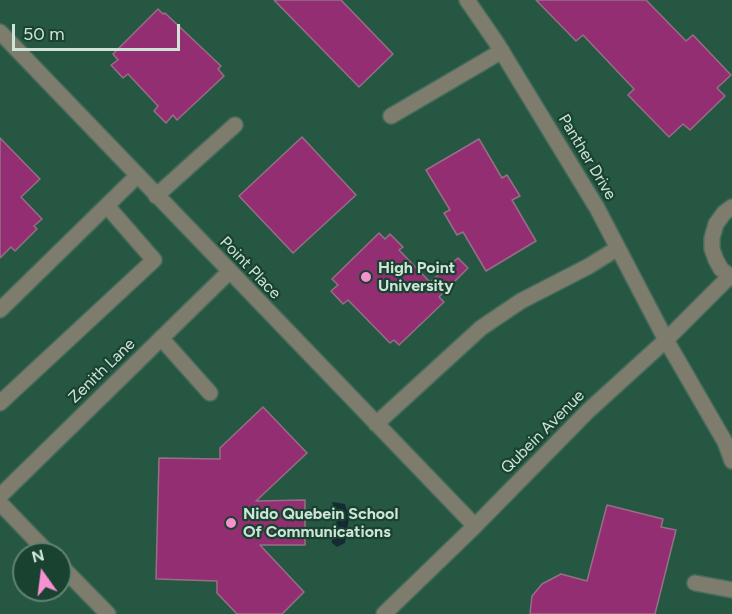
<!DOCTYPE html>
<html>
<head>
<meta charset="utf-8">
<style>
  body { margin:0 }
  #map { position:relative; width:732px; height:614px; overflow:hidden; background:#254d3b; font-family:Figtree,sans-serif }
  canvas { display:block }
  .north { position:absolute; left:12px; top:542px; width:60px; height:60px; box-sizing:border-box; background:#194231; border:2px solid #618374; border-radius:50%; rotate:346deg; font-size:16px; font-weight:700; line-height:24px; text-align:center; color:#cee4d9 }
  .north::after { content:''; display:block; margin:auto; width:21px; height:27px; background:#f690cf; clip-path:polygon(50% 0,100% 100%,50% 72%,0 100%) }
  .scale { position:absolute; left:12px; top:24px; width:168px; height:27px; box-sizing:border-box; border:3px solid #cee4d9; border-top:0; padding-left:8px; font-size:18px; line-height:21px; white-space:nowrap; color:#cee4d9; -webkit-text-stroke:4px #194231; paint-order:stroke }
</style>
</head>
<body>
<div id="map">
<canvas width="732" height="614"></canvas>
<div class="north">N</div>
<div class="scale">50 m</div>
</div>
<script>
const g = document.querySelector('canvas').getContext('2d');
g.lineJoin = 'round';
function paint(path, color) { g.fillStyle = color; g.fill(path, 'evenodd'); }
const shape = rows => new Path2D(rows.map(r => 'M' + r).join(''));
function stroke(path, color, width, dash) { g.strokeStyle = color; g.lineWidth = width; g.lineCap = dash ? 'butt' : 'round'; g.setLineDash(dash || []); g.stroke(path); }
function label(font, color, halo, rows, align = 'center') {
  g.font = font + ' Figtree,sans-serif'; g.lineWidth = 4.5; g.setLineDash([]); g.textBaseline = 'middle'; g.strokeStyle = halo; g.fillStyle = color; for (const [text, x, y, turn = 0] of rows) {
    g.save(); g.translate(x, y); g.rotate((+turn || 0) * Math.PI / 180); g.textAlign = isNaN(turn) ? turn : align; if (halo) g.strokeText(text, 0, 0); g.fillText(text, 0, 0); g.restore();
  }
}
const built = shape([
  [0,0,732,0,732,614,0,614],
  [24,554,60,554,60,590,24,590]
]);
const water = shape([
  [332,502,345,504,349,518,345,543,337,547,331,542,335,536,337,517]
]);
const building = shape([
  [274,0,341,0,393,54,359,87,274,0],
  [536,0,646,0,686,41,693,35,731,75,717,88,725,96,690,130,683,124,669,137,628,95,634,89,583,35,576,41,536,0],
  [158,9,163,14,165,13,221,66,218,69,224,76,177,120,173,115,166,123,154,111,158,106,128,74,123,78,111,65,118,60,113,54,158,9],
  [302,137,356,195,293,253,239,196,302,137],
  [0,138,40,179,21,197,42,219,34,226,37,229,15,251,11,247,0,258,0,138],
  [479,139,502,178,507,175,520,196,512,200,536,241,486,271,463,232,457,235,444,213,450,210,426,170,479,139],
  [379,233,385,239,390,234,403,247,399,250,430,282,458,258,468,268,439,297,444,302,399,345,394,340,390,343,348,300,343,304,331,291,338,285,332,279,379,233],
  [263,407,307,453,256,501,305,500,305,545,260,545,304,592,282,614,237,614,217,593,217,581,156,579,159,458,220,459,220,448,263,407],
  [607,505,663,519,661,527,676,530,655,614,530,614,532,596,542,584,561,574,587,581,607,505]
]);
const minor = shape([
  [467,0,496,42,597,208,666,340,725,442,732,461],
  [0,32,475,526],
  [391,116,502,51],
  [156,196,235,125],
  [732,207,724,213,716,224,712,238,712,249,716,260,721,269,732,278],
  [0,310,137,176],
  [161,338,210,393],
  [0,403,154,260,107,206],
  [376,424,481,328,521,301,589,266,618,248],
  [0,496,229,272],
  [0,503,49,554],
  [60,565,108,614],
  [695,583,732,590],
  [384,614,475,526,588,411,666,340,729,277]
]);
const markers = [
  [366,277,6,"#f690cf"],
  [231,523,6,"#f690cf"]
];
const streetNames = [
  ["Panther Drive",587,157,59],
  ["Point Place",250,268,46],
  ["Zenith Lane",102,371,-44],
  ["Qubein Avenue",543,432,-45]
];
const poiNames = [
  ["High Point",378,268],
  ["University",378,286],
  ["Nido Quebein School",243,514],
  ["Of Communications",243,532]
];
paint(built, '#255742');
paint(water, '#152a32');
paint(building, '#932e72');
stroke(building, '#957085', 1.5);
stroke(minor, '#476b5b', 18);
stroke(minor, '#7e7c6c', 15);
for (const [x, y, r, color] of markers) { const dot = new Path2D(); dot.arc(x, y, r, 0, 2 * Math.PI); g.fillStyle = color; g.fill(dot); stroke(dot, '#194231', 2); }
label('16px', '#cee4d9', '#194231', streetNames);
label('bold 16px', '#cee4d9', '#194231', poiNames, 'left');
</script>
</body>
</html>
